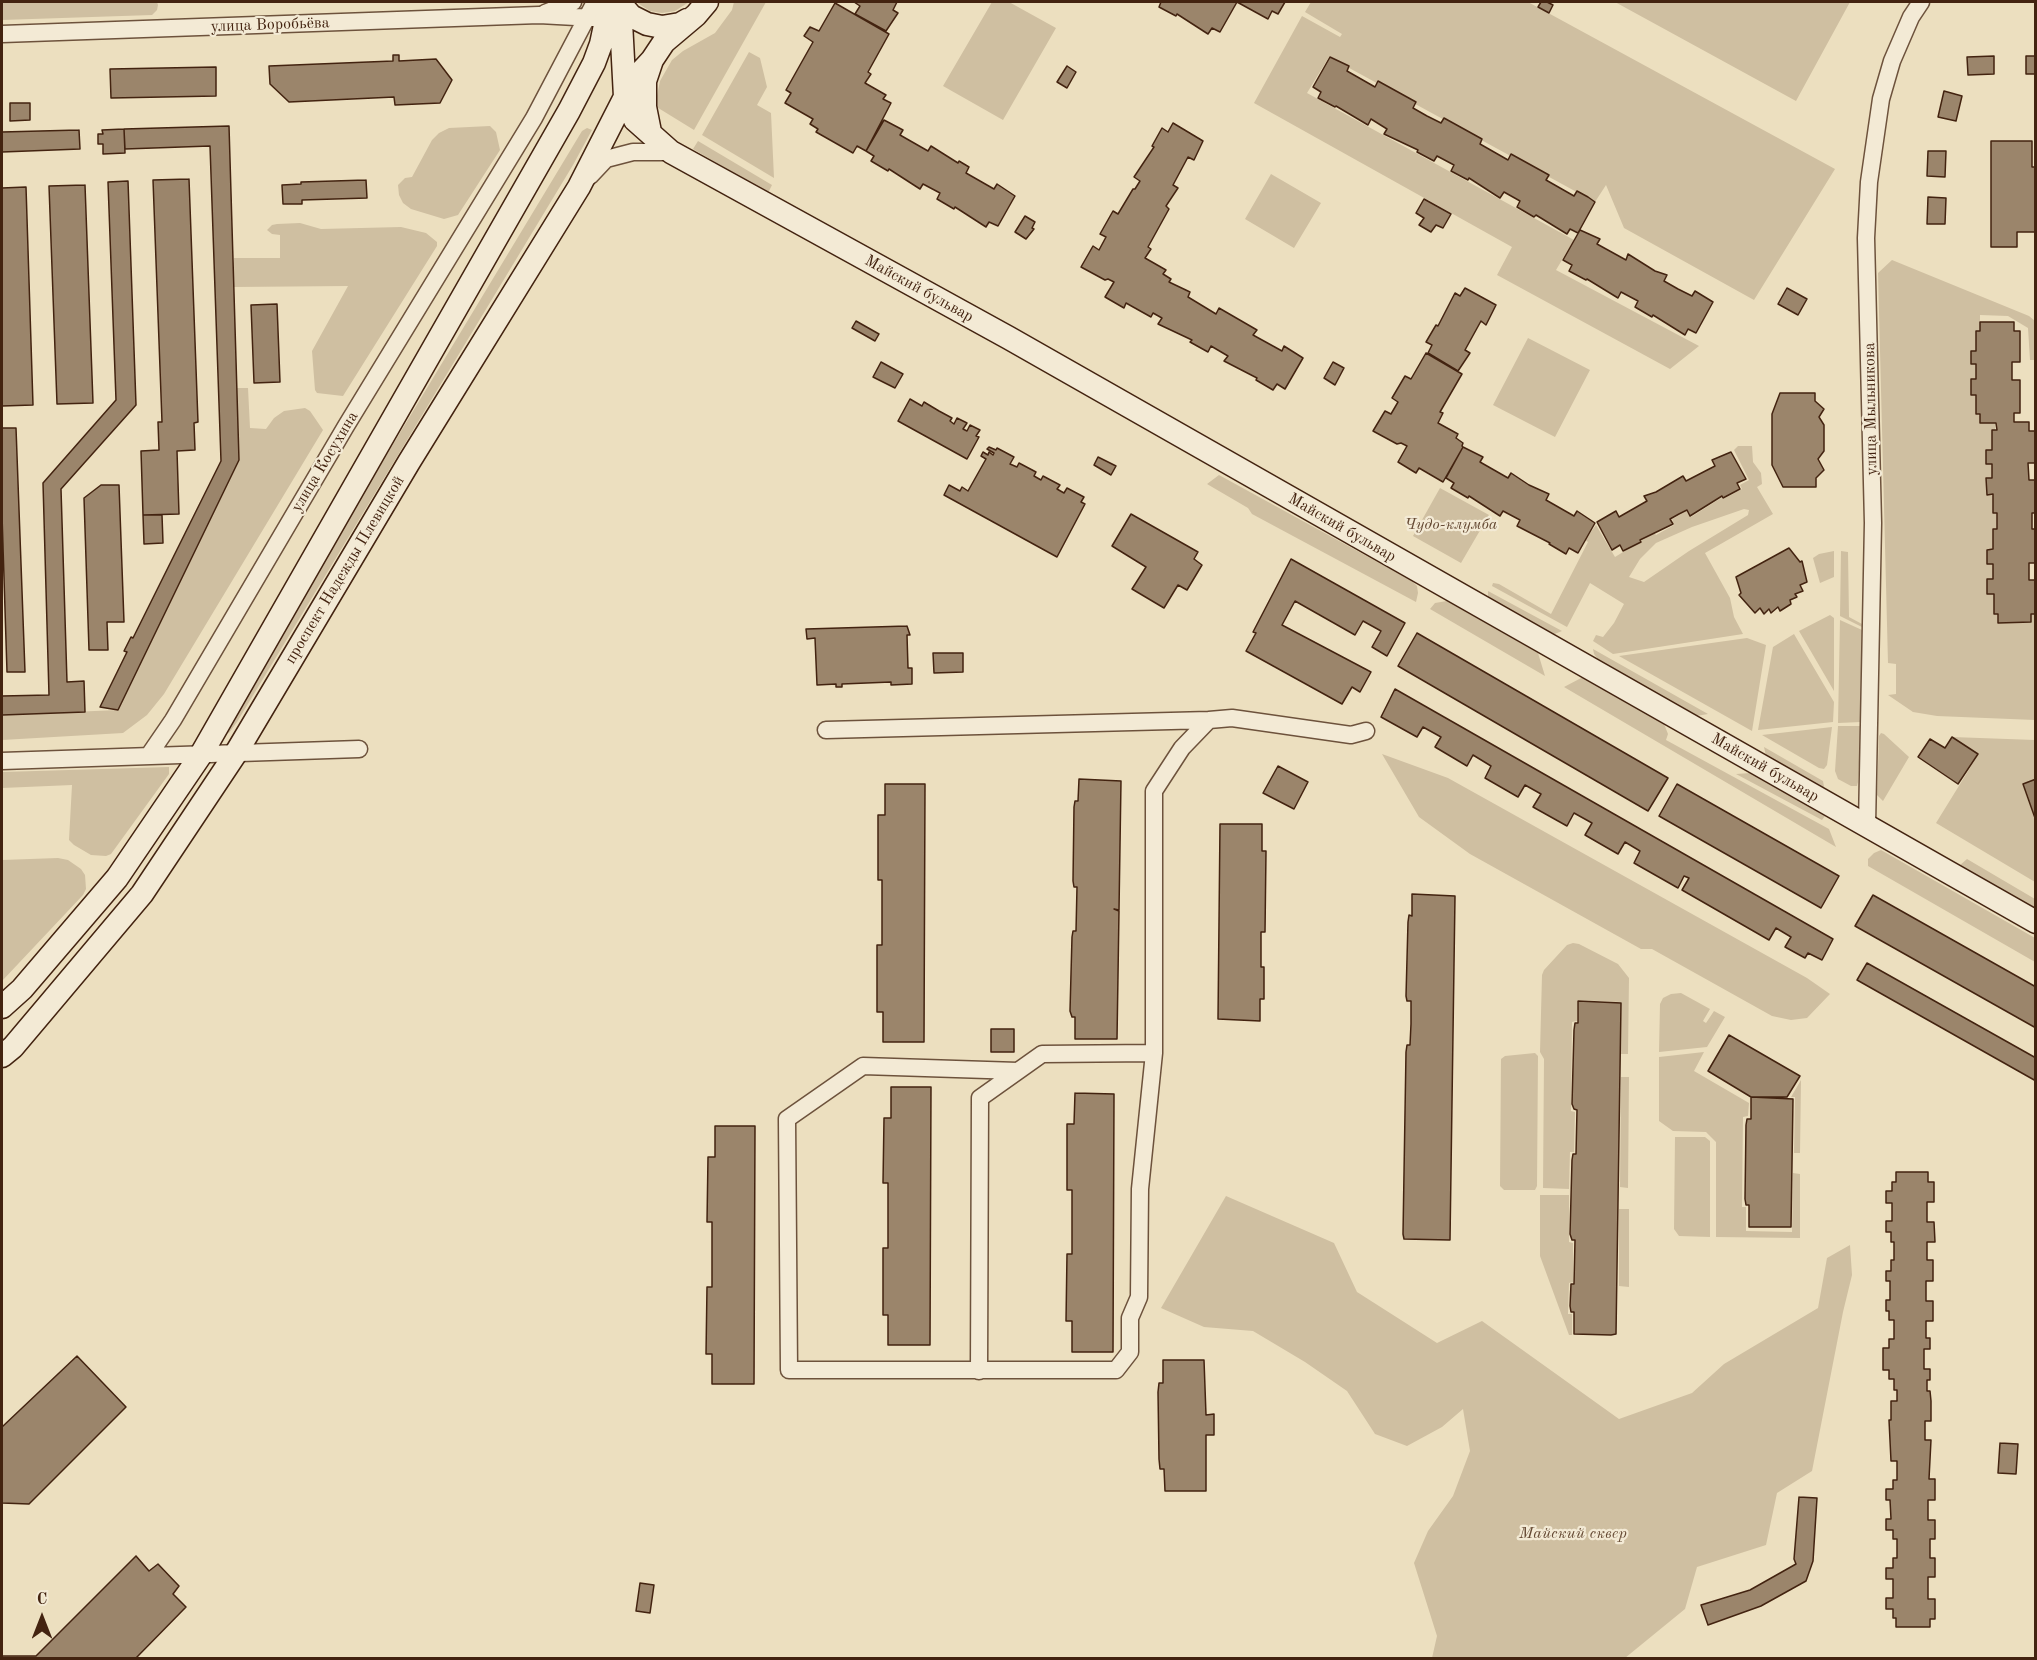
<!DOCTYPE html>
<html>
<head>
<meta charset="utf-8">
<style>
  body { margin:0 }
  #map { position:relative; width:2037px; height:1660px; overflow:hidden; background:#ecdfbf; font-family:"Old Standard TT",serif }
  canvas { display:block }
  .frame { position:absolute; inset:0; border:3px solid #432310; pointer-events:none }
  .north { position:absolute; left:12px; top:1588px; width:60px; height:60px; -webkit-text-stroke:4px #f3ead5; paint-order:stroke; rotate:0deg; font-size:16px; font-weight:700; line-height:24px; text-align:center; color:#432310 }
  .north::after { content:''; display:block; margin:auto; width:21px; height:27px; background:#432310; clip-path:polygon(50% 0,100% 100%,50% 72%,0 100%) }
</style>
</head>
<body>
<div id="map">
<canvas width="2037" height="1660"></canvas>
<div class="frame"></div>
<div class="north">С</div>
</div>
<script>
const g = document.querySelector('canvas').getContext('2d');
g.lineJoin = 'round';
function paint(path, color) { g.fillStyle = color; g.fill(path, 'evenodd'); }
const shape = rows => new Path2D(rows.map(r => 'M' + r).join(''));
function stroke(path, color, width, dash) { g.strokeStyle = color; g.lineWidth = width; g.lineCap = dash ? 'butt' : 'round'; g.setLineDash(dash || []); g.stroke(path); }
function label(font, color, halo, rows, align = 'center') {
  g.font = font + ' "Old Standard TT",serif'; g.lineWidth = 4.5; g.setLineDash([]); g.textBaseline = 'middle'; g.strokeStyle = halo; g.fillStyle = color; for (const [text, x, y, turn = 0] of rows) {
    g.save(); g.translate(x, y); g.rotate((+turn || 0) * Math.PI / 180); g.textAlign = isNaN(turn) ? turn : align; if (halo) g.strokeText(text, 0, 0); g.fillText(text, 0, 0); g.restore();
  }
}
const green = shape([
  [2,2,157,2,158,5,157,10,152,15,2,20],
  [636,2,689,2,675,11,662,13,650,11],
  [734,2,766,2,694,130,655,106,660,81,672,60,683,51,715,33,732,10],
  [992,2,1009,2,1056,28,1003,120,943,86],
  [1311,2,1528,2,1835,169,1754,300,1624,228,1606,185,1595,202,1329,57,1307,93,1574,240,1556,270,1699,346,1670,369,1497,275,1512,247,1254,103,1302,16,1340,37,1342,34,1305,12],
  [1615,2,1850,2,1796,101],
  [749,52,760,58,767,87,757,105,771,113,774,178,702,135],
  [490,126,496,132,500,150,458,215,444,219,411,209,403,203,399,195,398,185,405,178,412,177,432,140,439,133,449,128],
  [587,128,592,130,573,165,237,722,229,733,223,734,307,587,582,131],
  [698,141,772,185,768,193,693,149],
  [1271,174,1321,203,1294,248,1245,219],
  [300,223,321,229,401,227,426,233,437,242,437,246,343,396,317,393,315,390,312,351,348,286,234,287,234,258,280,258,280,235,272,234,267,230,272,225,277,224],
  [1892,260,2029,316,2035,321,2035,360,2030,360,2028,328,2008,316,1980,315,1980,331,1976,331,1976,351,1971,351,1971,364,1976,364,1976,379,1971,379,1971,394,1976,395,1976,414,1996,423,1992,450,1987,450,1986,464,1992,464,1992,478,1987,478,1987,494,1993,494,1993,513,1997,513,1997,529,1993,529,1993,549,1987,550,1987,564,1993,564,1993,579,1987,579,1987,593,1994,594,1994,614,1998,614,1999,623,2031,622,2031,614,2035,614,2035,720,1937,716,1913,712,1888,695,1896,694,1896,664,1888,663,1878,273],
  [1528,338,1590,370,1555,437,1493,405],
  [237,388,248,388,250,428,266,429,274,418,284,411,305,408,310,411,323,430,164,694,147,715,123,733,2,740,2,715,118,710,239,460],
  [1738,446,1752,446,1753,462,1761,473,1762,484,1757,487,1773,514,1705,553,1730,598,1734,617,1743,634,1613,654,1593,641,1596,635,1603,637,1614,623,1624,604,1590,583,1567,627,1492,586,1493,583,1499,584,1551,614,1588,542,1585,540,1596,525,1615,557,1654,533,1656,535,1674,525,1672,519,1687,511,1691,517,1721,498,1723,499,1742,489,1740,485,1749,480,1734,450],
  [1744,509,1749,510,1748,515,1689,551,1644,582,1629,577,1640,559,1656,543,1692,527],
  [1219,475,1412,581,1417,586,1418,593,1416,602,1252,514,1248,508,1207,484],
  [1440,488,1489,515,1461,563,1413,536],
  [1834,551,1834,577,1820,583,1813,558,1819,554],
  [1841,551,1848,552,1849,617,1862,624,1862,627,1840,616],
  [1488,591,1562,631,1552,635,1490,601,1488,597],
  [1447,601,1538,653,1545,676,1430,609,1435,603],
  [1830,615,1834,618,1834,691,1799,631],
  [1840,620,1862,630,1861,722,1838,723],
  [1794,634,1834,702,1833,722,1758,730,1773,647],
  [1747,638,1766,645,1752,731,1619,656],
  [1593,649,1708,714,1696,716,1600,662,1594,654],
  [1583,677,1664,724,1668,734,1666,740,1829,829,1836,847,1564,687],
  [1838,726,1861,726,1858,782,1857,786,1851,786,1838,779,1835,771],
  [1832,727,1827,765,1824,769,1819,768,1762,735],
  [1881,733,1884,734,1909,757,1883,801,1877,795,1879,736],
  [1952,737,2035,740,2035,779,2023,785,2035,821,2035,882,1936,823,1978,755],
  [1764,747,1823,781,1825,792,1766,756],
  [1382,754,1448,778,1807,978,1830,994,1807,1018,1791,1020,1772,1016,1652,949,1641,949,1470,854,1419,817],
  [169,767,169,774,111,854,106,856,91,855,74,845,69,840,72,785,2,788,2,772],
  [1751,773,1825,816,1822,820,1736,774],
  [1881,850,2035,938,2035,962,1868,866,1868,859,1874,853],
  [58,858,68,860,81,869,85,875,86,889,83,895,2,981,2,860],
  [1967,859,2035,899,2035,910,1959,866],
  [1573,943,1579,944,1618,964,1629,978,1628,1054,1621,1054,1621,1002,1577,1000,1577,1021,1572,1022,1571,1111,1575,1112,1574,1152,1570,1152,1569,1189,1543,1188,1544,1059,1540,1052,1542,975,1544,970,1567,945],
  [1681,993,1710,1009,1703,1021,1706,1023,1714,1011,1725,1017,1707,1047,1659,1052,1660,1004,1663,998,1671,994],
  [1704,1052,1694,1071,1749,1103,1748,1116,1743,1117,1742,1207,1746,1207,1746,1231,1792,1232,1793,1173,1800,1174,1800,1238,1716,1237,1716,1142,1706,1132,1673,1131,1659,1121,1659,1057],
  [1535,1053,1538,1056,1537,1186,1535,1190,1504,1190,1500,1186,1501,1059,1505,1056],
  [1621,1077,1629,1077,1628,1188,1620,1187],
  [1801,1080,1800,1153,1794,1153,1795,1097,1791,1097],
  [1675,1137,1705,1137,1710,1141,1710,1237,1679,1236,1674,1229],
  [1540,1195,1569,1195,1569,1242,1573,1243,1573,1282,1569,1283,1568,1314,1572,1314,1572,1335,1569,1335,1540,1256],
  [1226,1196,1334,1243,1357,1292,1437,1343,1482,1321,1619,1419,1692,1393,1724,1364,1818,1308,1827,1258,1850,1245,1852,1275,1843,1312,1812,1471,1777,1493,1766,1545,1697,1567,1685,1609,1625,1658,1432,1658,1437,1636,1414,1563,1428,1531,1453,1496,1470,1451,1463,1409,1442,1427,1407,1446,1375,1434,1347,1391,1305,1362,1253,1331,1204,1327,1161,1308],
  [1619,1209,1629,1209,1629,1287,1619,1286]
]);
const building = shape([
  [854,2,897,2,893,10,898,13,886,31,855,14,860,6,854,2],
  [1161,2,1237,2,1220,32,1212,28,1208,34,1177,14,1176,16,1159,7,1161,2],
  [1237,2,1285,2,1278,14,1272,11,1268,19,1237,2],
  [1541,2,1547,2,1553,5,1549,13,1538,7,1541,2],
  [835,3,889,34,868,72,871,74,865,83,886,95,883,99,891,103,866,151,857,146,853,153,816,132,818,129,810,124,813,119,785,103,791,93,786,90,813,42,804,36,810,27,819,31,835,3],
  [393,55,399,55,399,61,436,59,452,80,440,103,395,105,394,97,289,102,270,84,269,66,393,61,393,55],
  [1994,56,1994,74,1968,75,1967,57,1994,56],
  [2026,56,2036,56,2036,74,2026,74,2026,56],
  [1330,57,1349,66,1347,71,1375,87,1378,81,1416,102,1413,108,1427,116,1441,123,1444,118,1482,139,1480,144,1508,160,1511,154,1549,175,1546,180,1574,196,1577,191,1588,197,1595,202,1578,233,1570,229,1567,234,1536,215,1534,217,1517,207,1520,201,1504,192,1500,198,1469,178,1468,180,1451,171,1454,165,1437,156,1434,161,1417,152,1418,150,1384,134,1387,129,1371,119,1368,125,1336,106,1335,107,1318,98,1321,92,1313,87,1330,57],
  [1067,66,1076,72,1067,88,1057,82,1067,66],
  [216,67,216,96,111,98,110,69,216,67],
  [1944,91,1962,96,1956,121,1938,117,1944,91],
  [10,103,30,103,30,120,10,121,10,103],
  [884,120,903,130,900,135,928,151,931,146,958,163,959,161,969,167,966,173,994,189,997,184,1015,196,998,226,989,222,986,227,955,207,954,209,937,199,940,193,923,184,920,189,889,169,888,171,871,161,874,156,866,151,884,120],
  [1173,123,1203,141,1194,160,1188,157,1173,185,1178,188,1166,206,1169,209,1148,247,1151,249,1145,258,1166,270,1163,274,1171,279,1169,282,1190,292,1188,297,1216,314,1219,308,1257,330,1253,335,1282,351,1284,346,1303,358,1285,389,1277,384,1273,390,1256,380,1257,378,1224,361,1228,356,1211,346,1208,352,1190,342,1192,340,1158,324,1162,318,1153,313,1151,317,1126,303,1124,308,1105,297,1114,282,1108,279,1105,280,1081,267,1093,246,1099,250,1106,237,1100,234,1113,211,1118,214,1133,189,1135,189,1140,181,1134,177,1154,147,1152,146,1162,128,1168,132,1173,123],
  [229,126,239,460,118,710,100,707,127,652,124,651,131,637,133,638,221,461,210,146,125,149,124,129,229,126],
  [124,129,125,153,103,154,103,144,98,144,98,134,103,134,102,130,124,129],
  [79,130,80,149,2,152,2,132,79,130],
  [1991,141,2032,141,2032,167,2036,167,2036,232,2017,232,2017,247,1991,247,1991,141],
  [1928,151,1946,151,1945,177,1927,176,1928,151],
  [189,179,198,422,194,423,195,450,177,451,179,514,143,515,141,451,159,450,158,422,162,422,153,180,189,179],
  [366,180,367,198,302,200,302,204,283,204,282,185,301,184,301,182,366,180],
  [128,181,136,405,61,489,67,682,84,681,85,712,2,715,2,696,49,695,43,483,116,400,108,182,128,181],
  [85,185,93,403,57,404,49,186,85,185],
  [26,187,33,405,2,406,2,188,26,187],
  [1928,197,1946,198,1945,224,1927,224,1928,197],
  [1424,199,1451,214,1443,228,1436,225,1431,232,1419,225,1424,218,1416,213,1424,199],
  [1025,216,1035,222,1032,228,1034,229,1026,239,1015,232,1025,216],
  [1580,230,1600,239,1597,244,1626,260,1628,254,1655,271,1667,275,1664,281,1678,289,1692,296,1695,291,1713,302,1696,333,1688,329,1685,335,1653,315,1652,317,1635,307,1638,301,1621,292,1618,298,1587,279,1586,280,1569,271,1572,265,1563,260,1580,230],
  [1465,288,1496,305,1486,325,1481,321,1465,350,1470,353,1458,371,1428,353,1432,345,1426,342,1436,325,1438,326,1455,293,1460,296,1465,288],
  [1787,288,1807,299,1798,315,1778,304,1787,288],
  [277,304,280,382,254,383,251,305,277,304],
  [856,321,879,334,875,341,852,328,856,321],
  [1980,322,2014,322,2014,331,2020,331,2020,362,2012,362,2012,380,2020,380,2020,413,2014,413,2014,422,2029,422,2029,431,2036,431,2036,463,2028,463,2029,480,2036,480,2036,513,2032,513,2032,529,2036,529,2036,563,2029,563,2029,580,2036,580,2036,614,2031,614,2031,622,1998,623,1998,614,1994,614,1994,594,1987,594,1987,579,1993,579,1993,564,1987,564,1987,550,1993,549,1993,529,1997,529,1997,513,1993,513,1993,494,1987,495,1986,478,1992,478,1992,464,1986,464,1986,450,1992,450,1992,430,1997,430,1996,423,1980,423,1980,414,1976,414,1976,395,1971,395,1971,379,1976,379,1976,364,1971,364,1971,351,1976,351,1976,331,1980,331,1980,322],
  [1426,353,1462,374,1440,412,1443,413,1438,423,1458,434,1456,438,1463,443,1462,446,1463,447,1443,482,1419,468,1416,473,1398,462,1407,446,1401,443,1397,444,1373,431,1385,411,1391,414,1398,402,1392,398,1405,376,1411,379,1426,353],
  [881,362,903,374,895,388,873,377,881,362],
  [1333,362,1344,368,1335,385,1324,378,1333,362],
  [1780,393,1815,393,1815,401,1824,409,1819,417,1824,425,1824,451,1818,459,1824,470,1816,478,1816,487,1783,487,1772,465,1772,414,1780,393],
  [910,399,922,406,924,402,939,411,952,418,950,421,954,424,957,418,967,423,963,429,967,431,970,425,980,430,976,436,979,437,967,459,898,421,910,399],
  [2,428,16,428,25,672,7,672,2,515,2,428],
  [989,447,996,450,997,448,1014,457,1010,464,1017,467,1019,463,1036,472,1034,476,1041,480,1043,476,1060,485,1057,489,1064,493,1067,488,1084,497,1081,502,1085,504,1057,557,944,495,949,485,960,491,962,487,968,491,986,459,981,456,983,452,988,455,989,452,993,455,994,453,987,449,989,447],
  [1463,447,1483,457,1480,462,1508,478,1511,473,1529,485,1549,494,1546,500,1574,516,1577,511,1595,523,1578,553,1569,548,1566,554,1549,544,1550,543,1517,526,1520,520,1503,511,1500,516,1469,496,1468,498,1451,488,1454,483,1446,478,1463,447],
  [1731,452,1746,479,1737,483,1740,489,1723,498,1722,496,1690,516,1687,510,1679,514,1670,519,1673,524,1640,540,1641,542,1623,551,1620,545,1612,550,1597,522,1616,511,1619,517,1647,501,1644,496,1656,492,1683,476,1686,481,1715,466,1712,460,1731,452],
  [1098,457,1116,466,1111,475,1094,465,1098,457],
  [101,485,119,485,124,622,107,622,108,650,89,650,84,498,101,485],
  [1131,514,1198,552,1194,559,1202,565,1187,590,1178,585,1164,608,1132,589,1146,567,1112,546,1131,514],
  [143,515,162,515,163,543,144,544,143,515],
  [1789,548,1800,562,1802,561,1807,582,1800,585,1803,591,1795,594,1797,597,1790,600,1791,604,1780,611,1778,607,1771,613,1769,609,1764,614,1760,608,1755,613,1739,595,1741,593,1736,577,1789,548],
  [1291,559,1405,623,1387,656,1372,647,1381,631,1363,621,1355,635,1295,601,1282,625,1371,672,1360,692,1352,687,1342,704,1246,651,1256,633,1253,632,1291,559],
  [907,626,910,635,907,635,908,668,912,668,912,684,891,685,891,682,842,684,842,687,836,687,836,684,817,685,815,638,807,639,806,629,907,626],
  [1417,633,1668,778,1648,811,1398,666,1417,633],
  [933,653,963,653,963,672,934,673,933,653],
  [1395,689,1833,939,1822,960,1808,953,1805,958,1785,947,1791,937,1776,928,1769,940,1682,890,1689,878,1684,876,1678,888,1634,863,1640,851,1625,842,1618,854,1585,835,1592,823,1574,813,1567,826,1533,807,1541,794,1525,785,1518,797,1485,778,1491,766,1473,755,1467,766,1435,747,1441,737,1423,727,1417,737,1381,717,1395,689],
  [1952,737,1978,754,1958,784,1918,757,1930,739,1945,748,1952,737],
  [1278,766,1308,782,1294,809,1263,793,1278,766],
  [1079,779,1121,781,1119,910,1114,909,1119,911,1117,1039,1075,1039,1075,1017,1072,1017,1070,1011,1072,937,1073,931,1076,931,1077,887,1074,887,1073,881,1074,807,1075,801,1078,801,1079,779],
  [2036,779,2036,821,2023,784,2036,779],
  [885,784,925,784,924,1042,883,1042,883,1012,877,1012,877,945,882,945,882,880,878,880,878,815,885,815,885,784],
  [1677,784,1839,876,1821,908,1659,816,1677,784],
  [1220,824,1262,824,1262,851,1266,851,1265,932,1261,932,1261,967,1264,967,1264,999,1260,999,1260,1021,1218,1019,1220,824],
  [1412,894,1455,896,1450,1240,1404,1239,1403,1234,1406,1052,1407,1045,1410,1045,1411,1024,1411,1001,1407,1001,1406,996,1408,922,1409,915,1412,916,1412,894],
  [1873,895,2036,987,2036,1028,1855,926,1873,895],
  [1867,963,2036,1058,2036,1081,1857,980,1867,963],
  [1578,1001,1621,1003,1616,1334,1611,1335,1574,1334,1574,1312,1571,1312,1570,1306,1571,1284,1574,1284,1575,1240,1572,1240,1570,1234,1572,1160,1573,1154,1576,1154,1577,1110,1574,1109,1572,1104,1574,1030,1575,1023,1578,1023,1578,1001],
  [991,1029,1014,1029,1014,1052,991,1052,991,1029],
  [1729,1035,1800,1076,1787,1097,1751,1097,1708,1071,1729,1035],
  [891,1087,931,1087,930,1345,888,1345,888,1315,883,1315,883,1248,888,1248,888,1183,883,1183,884,1118,891,1118,891,1087],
  [1075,1093,1114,1094,1113,1352,1072,1352,1072,1321,1066,1321,1067,1254,1072,1254,1072,1190,1067,1190,1067,1124,1074,1124,1075,1093],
  [1751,1097,1793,1099,1791,1227,1749,1227,1749,1205,1746,1205,1745,1199,1746,1125,1747,1119,1751,1119,1751,1097],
  [715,1126,755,1126,754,1384,712,1384,712,1354,706,1354,707,1287,712,1287,712,1222,707,1222,708,1157,715,1157,715,1126],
  [1896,1172,1928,1172,1928,1182,1934,1182,1934,1202,1927,1202,1927,1222,1934,1222,1935,1242,1927,1242,1927,1260,1933,1260,1933,1281,1926,1281,1926,1301,1933,1301,1933,1321,1926,1321,1926,1338,1930,1338,1930,1349,1924,1349,1924,1369,1930,1369,1930,1380,1927,1380,1927,1391,1930,1391,1931,1401,1931,1421,1925,1421,1925,1440,1931,1440,1929,1479,1935,1479,1935,1500,1928,1500,1928,1520,1935,1520,1935,1539,1930,1539,1930,1558,1935,1558,1935,1577,1928,1577,1928,1599,1935,1599,1935,1619,1930,1619,1930,1627,1896,1627,1896,1618,1893,1618,1893,1609,1886,1609,1886,1598,1893,1598,1893,1579,1886,1579,1886,1568,1893,1568,1893,1558,1897,1558,1897,1539,1893,1539,1893,1530,1886,1530,1886,1519,1891,1519,1890,1500,1886,1500,1886,1489,1893,1489,1893,1480,1897,1480,1897,1461,1891,1461,1889,1420,1891,1420,1891,1401,1897,1401,1897,1390,1894,1390,1894,1379,1889,1379,1889,1370,1883,1370,1883,1348,1889,1348,1889,1339,1894,1339,1894,1320,1889,1320,1889,1311,1886,1311,1886,1300,1890,1300,1890,1281,1886,1281,1886,1271,1891,1271,1891,1260,1894,1260,1894,1242,1891,1242,1891,1232,1886,1232,1886,1221,1892,1221,1892,1203,1886,1203,1886,1191,1892,1191,1892,1182,1896,1182,1896,1172],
  [77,1356,126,1407,29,1504,2,1503,2,1427,77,1356],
  [1163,1360,1204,1360,1206,1415,1214,1414,1214,1435,1206,1435,1206,1491,1165,1491,1164,1469,1160,1469,1159,1459,1158,1392,1159,1383,1163,1383,1163,1360],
  [2000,1443,2018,1444,2016,1474,1998,1473,2000,1443],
  [1799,1497,1817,1498,1813,1561,1806,1581,1761,1606,1708,1625,1701,1605,1750,1590,1796,1564,1794,1559,1799,1497],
  [136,1556,149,1571,158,1564,179,1586,173,1594,186,1607,136,1658,2,1658,2,1656,36,1656,136,1556],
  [640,1583,654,1585,650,1613,636,1611,640,1583]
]);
const street = shape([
  [545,13,573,2],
  [2,34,539,15,594,18],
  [590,176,606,159,633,152,671,152],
  [826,730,1209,720],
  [149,755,173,720,346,426,534,118,595,2],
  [2,761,359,749],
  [1867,825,1873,523,1866,238,1869,182,1881,99,1892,61,1911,17,1921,2],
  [1018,1071,863,1066,787,1119,789,1370,1116,1370,1130,1352,1130,1318,1139,1297,1140,1189,1154,1053,1154,791,1182,748,1209,720,1232,718,1351,735,1366,731],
  [979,1371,980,1098,1042,1054,1154,1053]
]);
const secondary = shape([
  [619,2,631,16,647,24,662,27,680,24,687,20],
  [620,3,625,97,635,120,671,152,1009,338,2036,922],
  [650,132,645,107,645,81,652,60,664,42,696,15,707,2],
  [2,1007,22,989,117,878,202,753,569,111,594,63,601,44,610,2],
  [2,1056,13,1047,142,894,236,753,409,462,579,187,625,97,639,74,652,60]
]);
const streetNames = [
  ["улица Воробьёва",270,25,-2],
  ["Майский бульвар",919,289,29],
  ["улица Мыльникова",1871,409,-91],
  ["улица Косухина",325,462,-59],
  ["Майский бульвар",1342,528,30],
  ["проспект Надежды Плевицкой",345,570,-59],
  ["Майский бульвар",1765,768,30]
];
const parkNames = [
  ["Чудо-клумба",1451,525],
  ["Майский сквер",1573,1534]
];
paint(green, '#cfbfa1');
paint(building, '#9b856b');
stroke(building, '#432310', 1.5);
stroke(street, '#6d523c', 19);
stroke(secondary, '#432310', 25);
stroke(street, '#f3ead5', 16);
stroke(secondary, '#f3ead5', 22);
label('16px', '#432310', '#f3ead5', streetNames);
label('italic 16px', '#664a34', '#f3ead5', parkNames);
</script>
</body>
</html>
